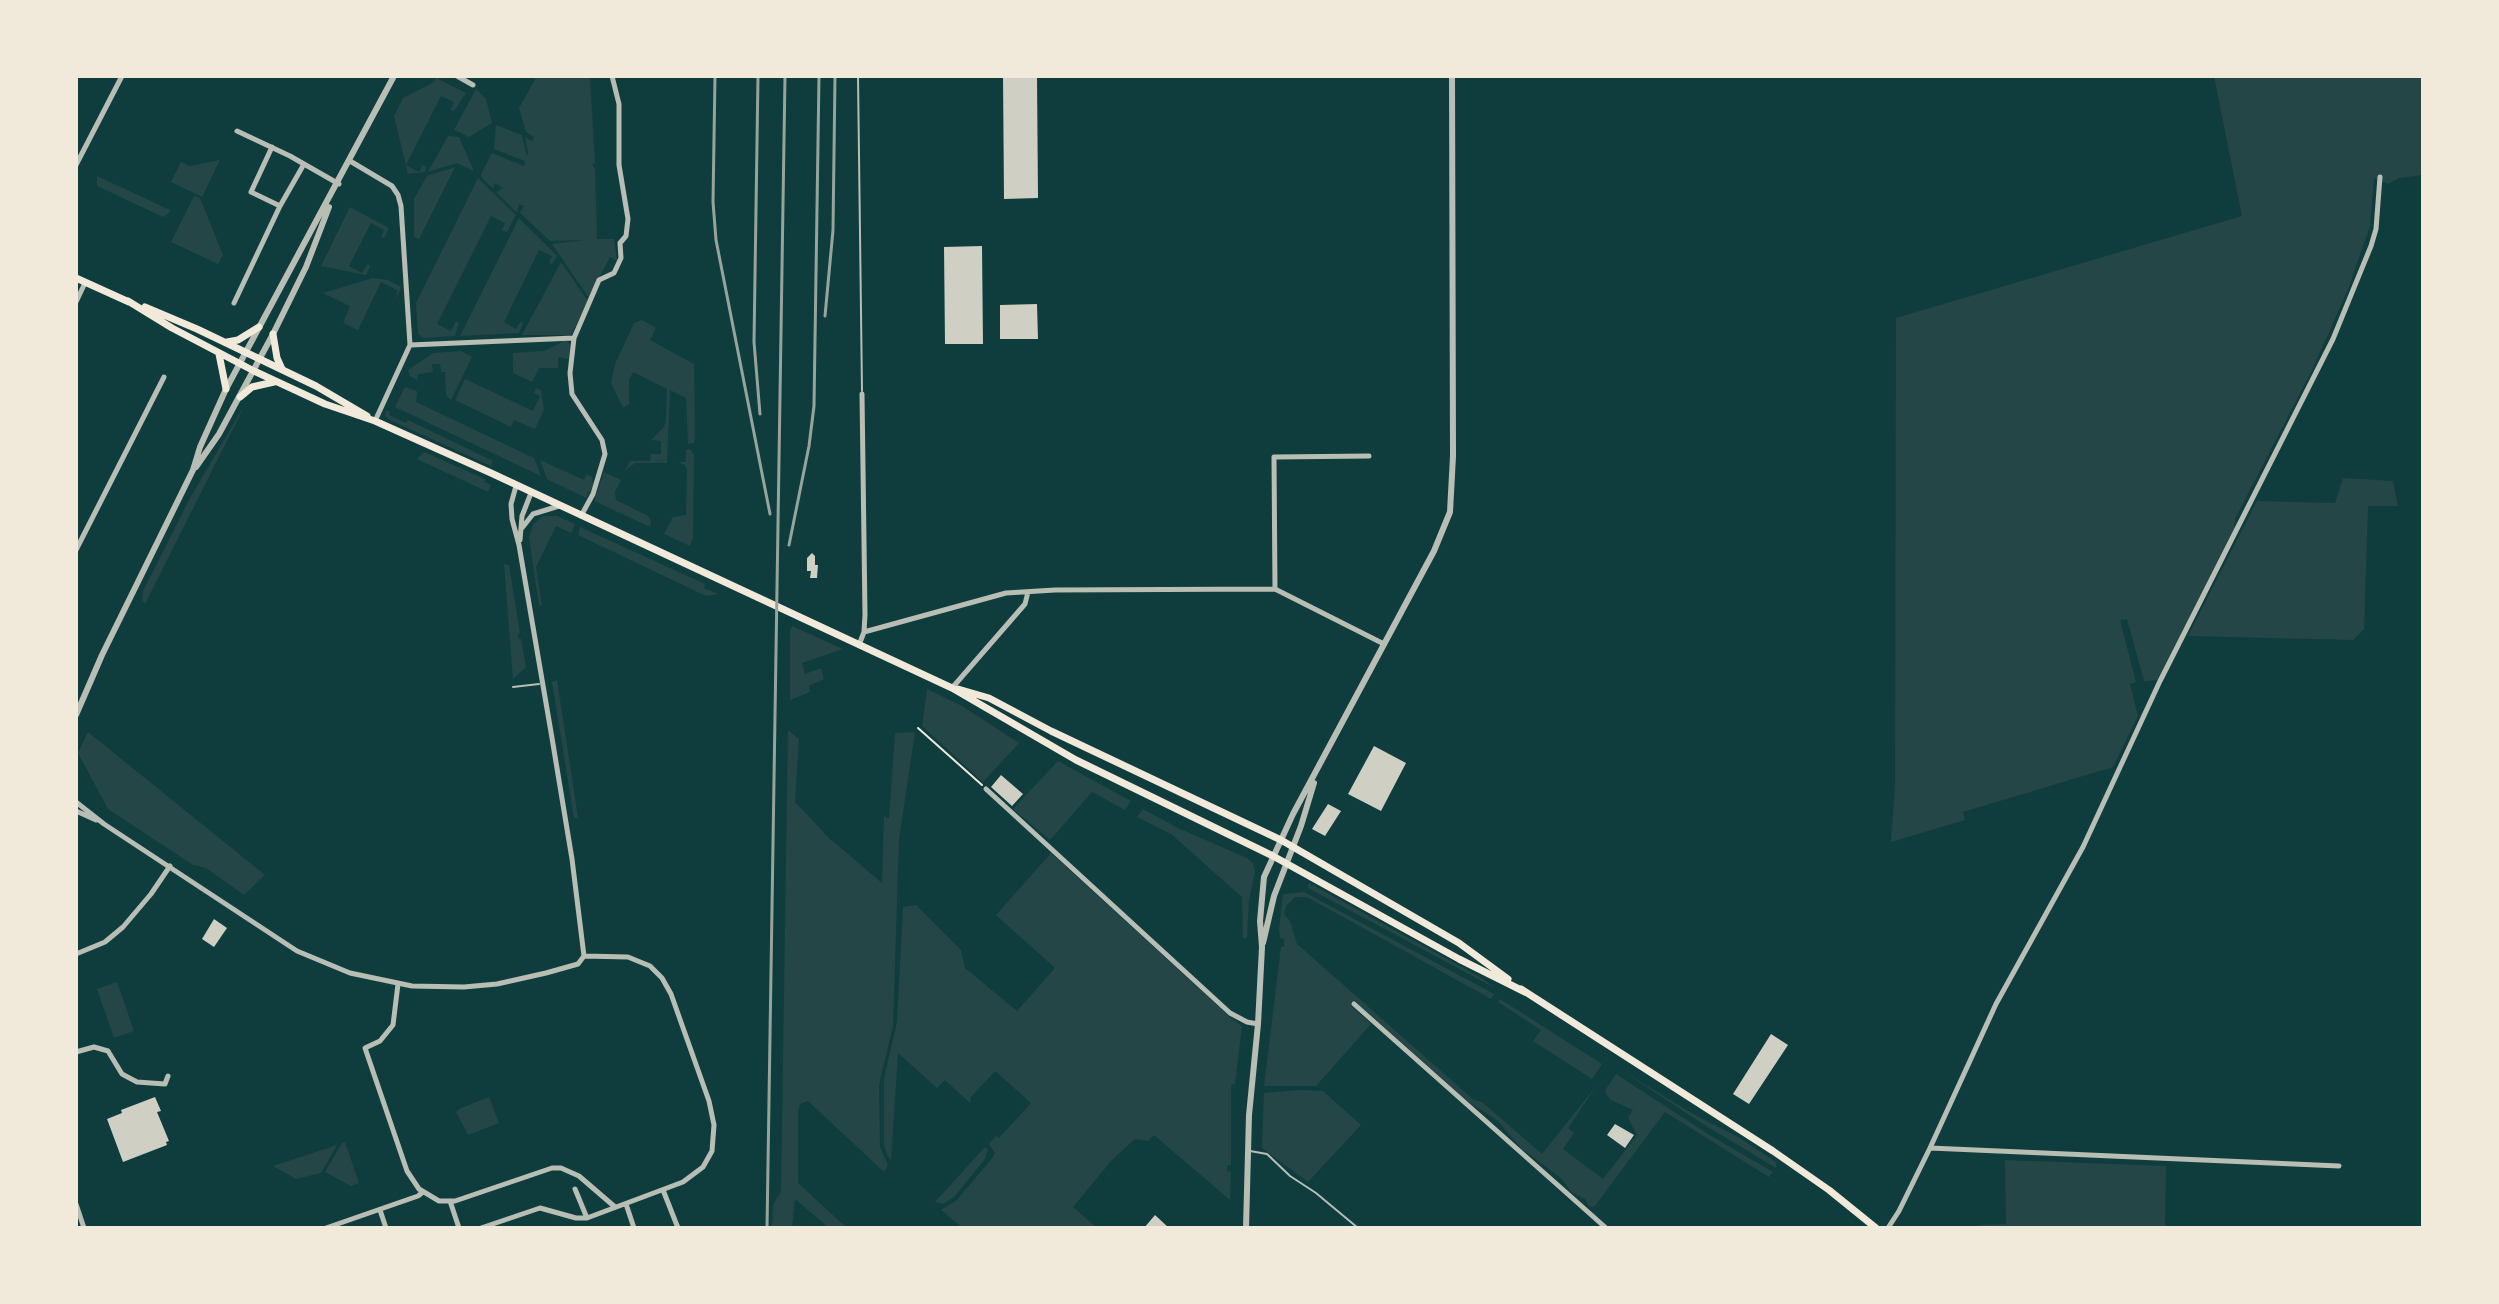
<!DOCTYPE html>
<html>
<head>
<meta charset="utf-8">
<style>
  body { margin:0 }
  #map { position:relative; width:2499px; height:1304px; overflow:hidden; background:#0f3d3e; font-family:Inter,sans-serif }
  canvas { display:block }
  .frame { position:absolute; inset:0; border:78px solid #f1e9da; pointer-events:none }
</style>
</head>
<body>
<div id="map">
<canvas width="2499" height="1304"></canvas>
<div class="frame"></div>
</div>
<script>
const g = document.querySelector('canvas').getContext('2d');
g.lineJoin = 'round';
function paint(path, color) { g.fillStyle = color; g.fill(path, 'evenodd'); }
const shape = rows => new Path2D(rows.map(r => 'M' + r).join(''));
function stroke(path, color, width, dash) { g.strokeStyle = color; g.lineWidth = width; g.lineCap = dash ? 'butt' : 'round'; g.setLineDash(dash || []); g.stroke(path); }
const green = shape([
  [537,76,590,76,595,164,592,164,595,169,597,239,614,239,617,261,610,257,589,298,552,244,584,240,550,241,520,213,524,206,519,204,517,213,496,192,503,188,495,183,493,189,482,178,481,174,492,153,524,166,525,161,494,149,496,125,522,135,527,157,528,152,525,137,532,141,534,137,526,132,519,108],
  [2214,76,2423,76,2423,175,2399,178,2388,184,2374,178,2370,226,2349,287,2312,370,2235,519,2234,529,2157,680,2144,681,2127,619,2120,620,2136,682,2130,684,2138,716,2113,767,1963,812,1965,820,1891,842,1895,785,1896,318,2242,216],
  [436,78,466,93,454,111,451,110,454,102,441,96,406,165,419,172,423,165,426,168,425,172,408,174,394,116,403,98,434,82],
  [476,89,486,99,492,123,469,137,454,130],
  [448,136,459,137,474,171,457,163,428,172],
  [220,160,202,197,171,182,181,162,190,166],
  [455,167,419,239,414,237,414,199,427,176],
  [97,176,170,210,168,214,163,217,97,186],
  [478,178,516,215,507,232,502,230,505,223,491,216,437,324,451,331,456,321,459,323,455,336,423,338,418,334,416,303],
  [194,196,200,198,223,255,218,264,171,242],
  [350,207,389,228,384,238,381,237,384,230,371,223,349,266,362,273,368,264,370,266,366,275,321,266],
  [519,218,557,256,552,264,549,263,552,256,539,250,504,322,516,329,520,322,523,323,519,333,460,336],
  [561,262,588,301,571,335,522,335],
  [373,278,388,280,401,287,396,299,397,290,381,282,358,330,343,323,350,306,323,293],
  [642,320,656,328,650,340,694,364,695,437,694,443,688,444,686,398,670,390,667,463,635,463,625,471,630,461,650,461,651,454,661,454,661,441,651,440,664,427,666,421,667,389,633,372,629,380,629,404,623,408,611,383,615,364,634,323],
  [566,340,570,345,569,359,558,357,558,368,539,368,532,382,513,373,513,353,544,351],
  [461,351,472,357,451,400,446,395,445,372,441,372,440,364,432,364,433,372,418,374,417,380,410,376,408,370,433,353],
  [465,379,533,411,540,396,534,393,536,388,541,390,544,410,535,429,514,420,511,427,455,400],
  [405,387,417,391,416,402,534,458,541,476,395,407],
  [386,410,390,412,389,415,406,423,408,420,493,461,491,466,392,421,385,416],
  [241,411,242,411,145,604,142,600,143,591,190,498],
  [690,449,694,455,693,537,690,546,664,534,673,517,686,515,687,470,685,465,678,462,686,462,686,450],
  [424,452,485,479,484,482,491,485,488,492,417,459],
  [540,460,584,480,587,474,592,477,593,485,586,498,547,479],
  [604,472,621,480,615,492,616,500,648,516,651,522,650,527,594,501],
  [2343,478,2393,481,2398,506,2368,506,2364,629,2353,640,2188,636,2257,501,2335,503],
  [543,516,557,516,575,524,571,533,556,526,536,567,542,606,539,605,529,537,533,524],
  [580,527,705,584,704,588,718,594,706,596,578,535],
  [504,564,509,565,520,633,518,634,519,639,521,639,526,667,513,679],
  [792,626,843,649,802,663,805,674,821,668,824,679,809,686,810,692,790,700,790,631],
  [557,680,578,818,574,818,552,682],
  [927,689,962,706,1019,743,983,782,922,726],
  [788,730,799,739,795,802,829,838,882,883,884,816,889,819,895,733,915,732,899,840,893,1026,879,1085,880,1147,888,1165,884,1172,808,1101,800,1104,798,1111,798,1183,847,1228,829,1228,795,1199,792,1228,772,1228,773,1205,781,1191],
  [88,732,265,875,244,895,206,868,193,865,108,809,78,753],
  [1058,761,1131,801,1125,810,1092,792,1050,840,1013,809],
  [1143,809,1178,828,1247,858,1253,863,1255,872,1249,900,1247,938,1243,938,1242,897,1171,834,1137,817],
  [1051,853,1231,1018,1242,1026,1235,1084,1231,1085,1231,1165,1228,1165,1227,1171,1231,1172,1230,1200,1154,1135,1148,1141,1135,1139,1112,1160,1073,1207,1097,1228,963,1228,941,1210,957,1200,993,1157,995,1153,989,1144,996,1136,999,1138,1031,1103,995,1071,971,1097,970,1103,945,1080,937,1088,898,1053,891,1160,887,1155,884,1145,884,1078,897,1022,903,907,916,905,961,950,965,968,1017,1011,1055,968,996,915],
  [1309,883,1480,977,1495,988,1308,888],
  [1304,892,1494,994,1491,999,1307,897,1295,897,1286,906,1284,914,1290,921,1297,944,1474,1100,1482,1102,1542,1154,1597,1085,1568,1128,1574,1133,1563,1149,1603,1179,1637,1135,1628,1118,1633,1110,1611,1100,1606,1094,1606,1089,1616,1074,1711,1136,1773,1172,1769,1177,1665,1112,1594,1207,1589,1206,1585,1199,1571,1192,1562,1179,1521,1148,1497,1120,1467,1101,1354,1000,1352,1007,1371,1024,1316,1086,1264,1086,1281,947,1284,947,1284,939,1280,938,1279,929,1283,894],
  [117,982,134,1031,114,1038,97,989],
  [1500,999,1602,1064,1592,1079,1533,1041,1541,1030,1498,1002],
  [1621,1070,1693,1114,1738,1137,1776,1162,1776,1168,1703,1124],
  [1299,1090,1323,1091,1361,1125,1308,1182,1262,1148,1264,1093],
  [489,1097,499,1123,468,1135,456,1112,459,1109],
  [345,1142,359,1183,351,1186,325,1172,342,1143],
  [337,1145,321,1173,296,1179,273,1166],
  [985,1147,988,1150,985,1159,954,1197,943,1204,935,1202],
  [2005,1160,2166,1166,2165,1228,1979,1228,1979,1225,2006,1224]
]);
const building = shape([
  [1003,76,1037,76,1038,198,1004,199],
  [982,246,983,344,945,344,944,247],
  [1037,304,1038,339,1000,339,1000,305],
  [812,553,815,556,815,565,818,565,817,578,810,578,811,571,807,571,807,558],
  [1374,746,1406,763,1381,811,1348,794],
  [1001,775,1023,794,1012,806,991,787],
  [1328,804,1341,811,1325,836,1312,829],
  [214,919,227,928,214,947,202,939],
  [1771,1034,1788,1045,1749,1104,1733,1094],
  [155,1097,161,1111,157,1112,169,1141,166,1142,167,1145,123,1162,107,1119,122,1113,121,1110],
  [1615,1124,1634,1135,1625,1148,1607,1135],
  [1155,1215,1169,1228,1144,1228]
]);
const path = shape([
  [918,728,982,785]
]);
const service = shape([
  [858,76,862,391],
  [513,687,539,684],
  [1250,1151,1267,1154,1290,1176,1316,1193,1358,1228]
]);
const minor = shape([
  [457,76,473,85],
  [237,131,290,156,339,184],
  [272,147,251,192,280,206],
  [350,161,392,186,398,195,401,206,410,345,375,421],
  [76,165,122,76],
  [76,302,85,283],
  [234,303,280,206,304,164],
  [410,345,574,338],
  [516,486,511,504,512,519,519,545,552,738,572,859,584,956],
  [581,516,593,494,605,454,602,440,572,394,570,373,574,338,599,280,614,273,621,258,620,243,626,236,628,219,619,165,619,104,612,76],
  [522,528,533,514,559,506],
  [520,540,522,516,531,493],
  [76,550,164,377],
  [1275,589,1274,457,1369,456],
  [864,632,1006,593,1055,590,1275,589,1384,644],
  [859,645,864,632,865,615,862,394],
  [952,688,1025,604,1028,592],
  [986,789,1230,1013,1247,1022,1258,1024],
  [76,802,104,824,297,951,350,973,412,986,464,987,497,984,546,973,578,964,584,956,628,957,650,966,662,978,671,994,709,1101,714,1125,712,1151,703,1167,683,1182,587,1218,575,1189],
  [76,811,96,820],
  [76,954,105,942,123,927,151,894,170,866],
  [398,984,393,1025,380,1041,365,1048,407,1171,419,1189,439,1201,455,1201,552,1168,561,1168,579,1176,615,1207],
  [1354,1004,1606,1228],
  [76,1052,94,1047,108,1051,122,1074,137,1082,165,1084,168,1076],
  [1930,1148,2339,1166],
  [663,1190,678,1228],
  [450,1201,459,1228],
  [76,1204,84,1228],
  [626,1204,634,1228],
  [380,1210,386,1228],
  [326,1228,418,1196,423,1192],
  [481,1228,540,1208,576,1218,587,1218],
  [1888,1228,1899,1211,1930,1148,1996,1004,2083,847,2160,681,2333,339,2371,246,2376,229,2380,177]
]);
const tertiary = shape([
  [196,467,219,434,273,334,306,267,329,207],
  [76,715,102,655,193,470,200,447,226,389,394,76],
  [1263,943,1274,896,1301,826,1314,783],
  [1246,1228,1249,1115,1258,1024,1262,947,1260,921,1264,877,1293,814,1434,551,1450,512,1453,456,1452,76]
]);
const secondary = shape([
  [76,278,129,302],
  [128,301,172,328,254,371,325,404,375,421,491,473,952,688,1076,760,1273,856,1459,959,1525,992],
  [145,307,197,329,316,386,367,416],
  [273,334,277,358,282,369],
  [227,342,238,340,259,327],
  [219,354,226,389],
  [240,397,252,387,274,382],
  [958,689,989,698,1051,731,1281,840,1459,943,1508,979],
  [1521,989,1773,1151,1829,1190,1876,1228]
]);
const rail = shape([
  [715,76,713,202,716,240,770,514],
  [758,76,754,342,760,414],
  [825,316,833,230,835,76],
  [789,545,809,446,814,406,819,76],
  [767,1228,785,76]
]);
paint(green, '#244646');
paint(building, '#cfcfc3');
stroke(path, '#f1e9da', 2);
stroke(service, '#b8beb3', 2);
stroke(minor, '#b8beb3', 5);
stroke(tertiary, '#b8beb3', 6);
stroke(secondary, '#f1e9da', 7);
stroke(rail, '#97a49c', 3);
</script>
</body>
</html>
